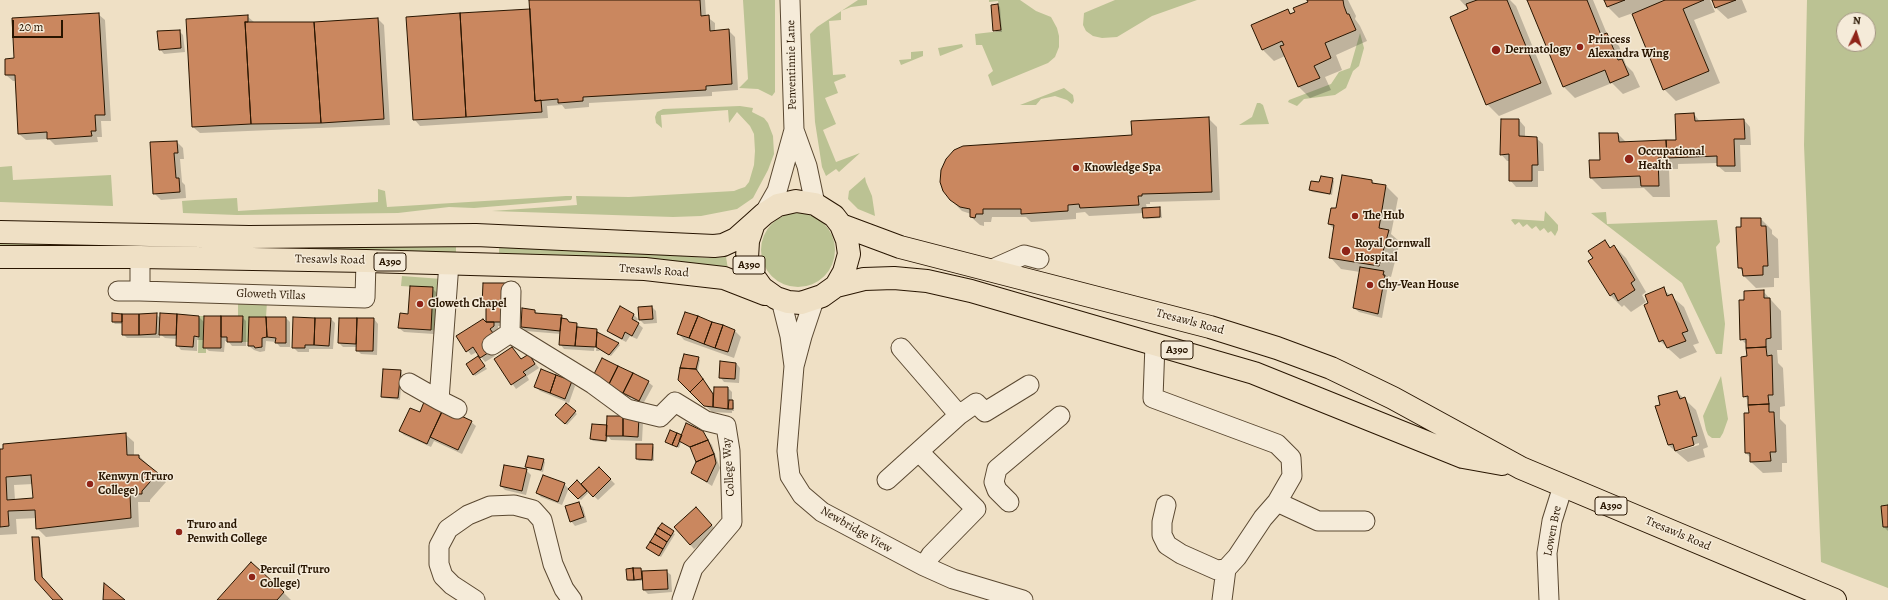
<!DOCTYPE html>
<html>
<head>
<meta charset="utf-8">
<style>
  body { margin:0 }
  #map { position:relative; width:1888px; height:600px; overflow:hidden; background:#efe0c5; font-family:Alegreya,serif }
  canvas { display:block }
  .north { position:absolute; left:1836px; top:12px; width:40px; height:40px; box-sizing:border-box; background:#f5ebd9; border:1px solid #a39582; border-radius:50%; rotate:4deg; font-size:11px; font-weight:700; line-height:16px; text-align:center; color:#281500 }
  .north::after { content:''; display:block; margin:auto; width:14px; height:18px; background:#8f2418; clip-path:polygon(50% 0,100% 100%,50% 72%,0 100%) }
  .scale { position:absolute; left:12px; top:20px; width:51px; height:18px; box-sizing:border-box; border:2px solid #281500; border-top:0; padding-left:5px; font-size:12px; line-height:14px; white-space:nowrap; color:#281500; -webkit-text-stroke:3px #f5ebd9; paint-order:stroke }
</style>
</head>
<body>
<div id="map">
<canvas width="1888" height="600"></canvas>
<div class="north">N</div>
<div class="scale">20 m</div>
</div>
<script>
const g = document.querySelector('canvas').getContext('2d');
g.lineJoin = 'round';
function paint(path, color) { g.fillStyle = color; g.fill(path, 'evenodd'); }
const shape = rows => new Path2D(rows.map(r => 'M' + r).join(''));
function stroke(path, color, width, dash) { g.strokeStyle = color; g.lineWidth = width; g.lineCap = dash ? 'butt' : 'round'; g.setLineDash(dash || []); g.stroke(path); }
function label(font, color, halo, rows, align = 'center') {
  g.font = font + ' Alegreya,serif'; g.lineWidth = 3; g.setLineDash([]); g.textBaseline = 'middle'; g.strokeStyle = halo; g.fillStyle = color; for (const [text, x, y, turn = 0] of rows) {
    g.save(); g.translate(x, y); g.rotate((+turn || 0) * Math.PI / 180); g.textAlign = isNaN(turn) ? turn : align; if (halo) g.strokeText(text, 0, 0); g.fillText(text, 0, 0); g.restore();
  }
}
const green = shape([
  [743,0,775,0,775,92,772,96,758,89,739,88,748,79],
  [858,0,867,0,867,5,851,7,841,11,841,20,829,21,833,75,845,74,846,77,834,82,838,93,825,98,836,124,823,130,836,162,860,153,839,172,836,169,826,176,822,167,815,122,810,34,817,27],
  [989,0,1020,0,1036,11,1051,17,1057,28,1059,36,1059,47,1055,57,1048,63,992,86,988,75,993,71,982,45,976,45,975,34,1001,31,998,1,989,2],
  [1115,0,1197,0,1152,16,1117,37,1102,38,1093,36,1086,31,1083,25,1084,13],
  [1807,0,1888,0,1888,588,1821,562,1804,145],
  [1844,20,1868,20,1868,44,1844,44],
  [1360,33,1364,48,1359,66,1353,71,1346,88,1335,95,1304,99,1297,106,1288,102,1289,100,1331,84,1339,72,1350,68],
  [962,44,963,47,940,56,938,48],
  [923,51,923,56,901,65,899,60,911,59,911,52],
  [1064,88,1073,95,1074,101,1072,104,1067,100,1055,96,1041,99,1036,105,1020,105],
  [1257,103,1260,103,1263,105,1269,124,1239,125,1252,117],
  [740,106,753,108,752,112,764,118,768,123,773,136,774,154,768,170,753,198,737,209,701,216,673,217,492,211,577,205,576,196,629,197,734,191,739,189,745,187,749,182,754,165,755,151,754,134,750,126,737,112,729,123,728,110,661,115,662,128,656,123,655,117,657,112,663,109],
  [12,166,13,180,111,175,113,206,0,202,0,167],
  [865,177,866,182,872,196,875,216,858,209,848,199,849,191],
  [378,189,385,191,387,207,566,196,572,196,572,198,571,200,474,208,449,207,398,213,237,215,183,213,182,201,195,200,237,198,238,211,378,202],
  [1545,211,1558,225,1558,230,1555,236,1551,231,1548,233,1544,228,1540,231,1536,226,1532,229,1527,224,1523,227,1519,222,1515,225,1511,220,1513,219,1544,221],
  [1606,212,1607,224,1717,220,1720,242,1716,247,1725,324,1722,354,1716,354,1682,283,1591,213],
  '761 250a37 37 0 1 1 74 0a37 37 0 1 1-74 0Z',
  [0,241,306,248,456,246,456,256,0,250],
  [499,247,599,249,708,258,726,257,728,269,499,257],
  [402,276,442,279,439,331,431,330,433,288,401,286],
  [238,301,267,302,266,317,249,317,249,342,242,342,243,316,238,316],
  [199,316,204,316,203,347,206,347,206,353,198,353],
  [1721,376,1728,419,1723,433,1720,438,1712,438,1708,435,1706,430,1703,416]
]);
const shadow = shape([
  [530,0,705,0,706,16,715,23,715,31,728,30,735,37,738,90,712,92,712,96,589,103,589,107,565,109,562,105,547,106,548,118,420,126,414,119,531,10],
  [1308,0,1348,0,1356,16,1355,19,1360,26,1367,41,1336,55,1342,70,1325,77,1331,90,1310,98,1298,86,1285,56,1274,61,1262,49,1287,10,1292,14,1309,3],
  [1460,0,1510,0,1516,6,1552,94,1499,116,1487,104,1469,10],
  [1528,0,1593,0,1607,34,1619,46,1626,65,1633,72,1640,87,1623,94,1612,83,1575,98,1564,87],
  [1605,0,1710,0,1715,12,1694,20,1720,83,1676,101,1664,89,1633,13,1619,18,1608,7],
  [1713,0,1742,0,1747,12,1728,19,1716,8],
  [998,5,1000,7,1002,32,996,32,994,30],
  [98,14,105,20,111,121,101,121,102,137,97,137,98,142,55,145,49,139,26,140,19,134,16,81,13,81,6,75],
  [247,16,254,22,314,23,378,19,384,25,390,125,200,133,193,127],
  [179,31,183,35,185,52,164,54,160,49],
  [1694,114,1700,122,1744,120,1750,127,1751,145,1740,145,1741,172,1725,172,1718,166,1718,163,1678,164,1678,169,1669,169,1670,197,1653,197,1644,188,1602,189,1591,178,1618,134,1627,143,1677,141],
  [1208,118,1217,127,1220,200,1150,202,1150,204,1146,204,1147,209,1160,208,1161,210,1162,218,1146,219,1144,213,1089,216,1085,212,1076,213,1076,219,1031,222,1026,217,992,217,991,222,984,222,984,226,980,225,971,217,971,214,962,211,953,202,1133,136],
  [1519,120,1525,127,1525,137,1536,138,1543,144,1544,171,1538,171,1538,187,1516,187,1510,180,1510,161,1507,161,1501,154],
  [177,142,183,148,184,159,180,159,182,182,185,185,186,198,161,200,154,193],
  [1332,179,1334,181,1332,195,1312,192,1310,190,1320,183],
  [1372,181,1375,184,1386,186,1398,198,1391,234,1400,242,1391,277,1388,276,1389,280,1382,318,1359,312,1354,308,1360,272,1341,269,1330,257,1334,229,1329,224,1337,210],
  [1761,219,1772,230,1772,234,1778,239,1779,278,1774,278,1774,287,1756,288,1744,276,1744,273,1739,267,1742,228],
  [1605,242,1611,248,1614,246,1626,258,1646,292,1642,295,1646,302,1631,312,1624,305,1622,307,1610,295,1594,259],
  [508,284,506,326,498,326,498,330,487,344,495,356,485,362,477,352,471,355,458,337,487,323,487,309,483,306],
  [432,288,437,293,434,334,404,332,399,328],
  [1663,289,1684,307,1699,343,1693,345,1697,352,1680,359,1660,341,1650,304],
  [1763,291,1781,311,1782,350,1777,350,1778,363,1783,368,1785,406,1780,407,1780,419,1786,425,1787,463,1782,463,1782,472,1763,473,1751,462,1751,458,1746,453,1750,414,1749,401,1744,396,1747,345,1741,339,1745,301],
  [652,307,656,311,657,323,644,324,640,320],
  [535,311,539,314,561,316,570,323,577,324,581,329,596,330,601,335,620,345,611,356,600,350,599,351,596,351,598,332,596,332,594,351,564,349,560,344,561,334,526,331,522,327],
  [686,313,735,331,741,337,734,358,684,340,678,333],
  [156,314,161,319,161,314,199,317,205,323,242,317,246,321,246,346,232,346,228,341,225,341,224,352,209,351,204,347,204,340,197,340,197,351,181,350,177,345,177,339,165,338,160,334,160,338,127,338,123,334,123,324,115,324,113,322],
  [634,315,638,319,636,322,643,328,637,339,630,336,626,342,613,335,608,331],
  [286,318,290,322,290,347,280,347,276,342,266,341,265,351,260,352,254,350,249,346],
  [331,319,335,323,333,349,309,349,309,352,298,352,293,347],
  [340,319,374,319,378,324,377,355,361,354,357,350,357,347,343,347,339,343],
  [512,348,522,360,529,355,539,368,527,376,529,380,516,389,495,359],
  [698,358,700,360,698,370,696,370,714,394,728,388,732,392,732,401,734,403,734,411,732,411,732,413,712,412,683,385],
  [480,359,487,369,475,376,474,374],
  [736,363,740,368,739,383,724,382,720,377],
  [401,371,402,373,400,400,384,398,382,397],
  [571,382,575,386,569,403,540,391,536,387],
  [598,382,648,382,653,386,643,404],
  [1677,392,1696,410,1708,447,1703,449,1705,457,1688,462,1668,445,1662,406],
  [1699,443,1699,445,1679,451,1677,450],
  [424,404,471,422,476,426,462,454,434,441,431,447,404,435,400,431,420,413],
  [566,404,577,414,567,425,556,415],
  [608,417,643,422,642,441,611,440,608,436,607,442,593,441,591,439,607,426],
  [702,432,712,445,720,468,712,486,692,473,697,462,692,449,681,442,679,448,666,441],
  [125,434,134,442,134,456,139,456,166,482,150,500,150,502,138,502,139,527,46,537,37,528,37,518,16,519,17,534,0,535,0,450],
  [33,484,34,499,15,500,14,485],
  [652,445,654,447,654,461,639,461,637,459],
  [543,460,545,462,543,472,527,467],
  [599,468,615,484,598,500,582,484],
  [526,470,531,475,526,495,505,490,501,486],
  [577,482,588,493,581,500,569,488,562,505,541,497,537,493,564,484,569,489],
  [578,503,583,507,587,522,575,526,571,521],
  [1888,506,1888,531,1884,527],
  [701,513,716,530,694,549,675,528],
  [662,525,675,534,661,557,649,549],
  [38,538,40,540,43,580,62,600,55,600,36,580],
  [251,564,284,593,291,600,218,600],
  [641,569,643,572,666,571,671,575,672,592,648,594,644,590,643,581,630,581,628,580]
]);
const building = shape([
  [529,0,700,0,701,16,709,15,710,31,729,29,732,84,706,86,706,90,583,97,583,101,558,103,558,99,535,101,529,0],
  [1307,0,1343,0,1344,6,1347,14,1349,14,1356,30,1325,43,1331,58,1314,66,1320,78,1298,87,1280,46,1284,45,1282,41,1262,50,1251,25,1288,9,1290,14,1295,12,1293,8,1308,2,1307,0],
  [1477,0,1507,0,1541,83,1486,105,1450,17,1468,9,1466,4,1477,0],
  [1527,0,1587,0,1601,35,1607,33,1618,60,1622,59,1629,75,1610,83,1605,70,1563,87,1527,0],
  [1604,0,1625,0,1607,7,1604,0],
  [1665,0,1704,0,1683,9,1709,71,1663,90,1632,14,1665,0],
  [1712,0,1736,0,1715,8,1712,0],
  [998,4,1001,30,993,31,991,5,998,4],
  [530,9,535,101,541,100,542,112,466,117,460,13,530,9],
  [99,13,105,115,95,115,96,131,91,131,92,136,47,139,47,132,18,134,15,75,5,75,5,59,14,58,12,18,99,13],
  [460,13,466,117,413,120,406,17,460,13],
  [248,15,248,22,245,22,251,124,192,127,186,19,248,15],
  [378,18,384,119,321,123,314,22,378,18],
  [245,22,314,22,321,123,251,124,245,22],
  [180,30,181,48,159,50,157,31,180,30],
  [1694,113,1695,121,1744,119,1745,139,1734,139,1735,166,1717,166,1717,156,1667,158,1666,140,1676,140,1675,114,1694,113],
  [1209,117,1212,192,1142,194,1142,196,1138,196,1139,205,1080,208,1079,204,1068,205,1068,211,1021,214,1021,209,983,209,983,214,976,214,975,218,970,217,970,209,960,207,950,200,943,191,940,182,941,170,946,159,954,150,963,146,1132,135,1131,121,1209,117],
  [1501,119,1519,119,1519,136,1537,137,1538,165,1532,165,1532,181,1509,181,1509,154,1500,155,1501,119],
  [1599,133,1618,133,1619,142,1666,140,1667,158,1658,158,1659,186,1641,186,1640,176,1590,178,1589,160,1600,160,1599,133],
  [177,141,178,153,174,153,176,178,179,178,180,192,153,194,150,142,177,141],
  [1342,175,1372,180,1372,183,1386,185,1379,228,1389,230,1379,266,1329,258,1334,225,1328,224,1331,208,1336,208,1342,175],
  [1321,176,1333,178,1330,194,1309,190,1311,181,1319,182,1321,176],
  [1160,207,1160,217,1143,218,1142,208,1160,207],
  [1741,218,1761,218,1761,226,1766,226,1768,266,1763,266,1763,275,1743,276,1742,268,1738,268,1736,227,1741,227,1741,218],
  [1605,240,1610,248,1614,245,1635,280,1631,283,1635,290,1618,301,1614,293,1610,296,1588,261,1593,258,1588,251,1605,240],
  [1360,267,1384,271,1383,275,1385,275,1378,314,1353,308,1360,267],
  [483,283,508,283,502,322,486,322,486,307,482,306,483,283],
  [410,286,433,287,431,330,398,328,400,313,408,314,410,286],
  [1664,287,1667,296,1672,294,1688,331,1682,333,1686,341,1667,348,1663,340,1659,342,1644,305,1648,303,1645,295,1664,287],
  [1764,290,1764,298,1770,298,1771,338,1766,339,1766,347,1746,348,1746,339,1740,340,1739,300,1744,300,1744,291,1764,290],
  [620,306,634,314,632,319,639,323,632,336,625,332,622,339,607,331,620,306],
  [652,306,653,319,639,320,638,307,652,306],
  [522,308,535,310,535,313,562,315,560,331,521,327,522,308],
  [685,312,698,316,689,338,677,334,685,312],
  [112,313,122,314,122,322,112,322,112,313],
  [157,313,156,334,139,335,139,314,157,313],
  [160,313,177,314,176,335,159,335,160,313],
  [122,314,139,314,139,335,122,335,122,314],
  [177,314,199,316,199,337,194,336,193,347,176,346,177,314],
  [204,316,221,316,221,348,203,348,204,316],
  [221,316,243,316,242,342,227,342,227,337,221,337,221,316],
  [698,316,712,322,704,344,689,338,698,316],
  [249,317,266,317,267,337,262,338,262,347,255,348,254,346,248,346,249,317],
  [266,317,286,317,286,343,275,343,276,338,267,337,266,317],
  [293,317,315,318,314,345,305,345,305,348,292,348,293,317],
  [315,318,331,318,329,346,314,345,315,318],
  [339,318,357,318,356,344,338,343,339,318],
  [357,318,374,318,373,351,356,351,357,318],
  [561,318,567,319,569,322,577,323,575,346,559,345,561,318],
  [483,319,486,322,494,322,494,326,490,329,493,333,484,340,491,351,480,358,473,347,466,352,456,336,483,319],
  [712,322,723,325,715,348,704,344,712,322],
  [723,325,735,330,728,352,715,348,723,325],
  [577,327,597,329,596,347,575,346,577,327],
  [597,332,619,343,609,355,596,347,597,332],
  [512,347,521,359,529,354,535,364,523,372,526,375,511,385,494,359,512,347],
  [1766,347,1767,356,1772,355,1773,395,1768,395,1769,404,1748,405,1748,396,1743,397,1741,357,1747,356,1746,348,1766,347],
  [684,354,699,357,696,369,680,368,684,354],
  [478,356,485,366,473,375,466,364,478,356],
  [602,358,618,366,608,386,592,378,602,358],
  [720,361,736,363,735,379,719,378,720,361],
  [618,366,633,373,623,393,608,386,618,366],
  [680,368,696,369,703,379,690,392,678,380,680,368],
  [383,369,401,370,398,398,381,397,383,369],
  [541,369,556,375,550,393,534,387,541,369],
  [633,373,649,381,639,401,623,393,633,373],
  [556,375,572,381,565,399,550,393,556,375],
  [703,379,713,394,713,407,704,406,690,392,703,379],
  [714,387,728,387,728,409,713,407,714,387],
  [1677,391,1680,399,1685,397,1697,436,1692,437,1694,445,1675,451,1673,444,1668,445,1655,406,1660,405,1658,396,1677,391],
  [729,400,733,400,733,409,728,409,729,400],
  [424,402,442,411,427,444,399,431,410,408,420,412,424,402],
  [566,403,576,411,565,424,555,415,566,403],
  [1769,404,1769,412,1774,412,1776,452,1770,452,1771,461,1750,462,1750,453,1745,453,1744,413,1749,413,1748,405,1769,404],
  [444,408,472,421,458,450,430,437,444,408],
  [607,416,623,416,623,436,606,436,607,416],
  [623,416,639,416,638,437,623,436,623,416],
  [686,423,703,431,708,440,690,447,679,441,686,423],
  [592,424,607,425,606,441,590,439,592,424],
  [670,430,677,433,672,445,665,442,670,430],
  [126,433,127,455,139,455,139,458,158,473,142,491,142,494,130,494,131,518,36,529,35,510,8,511,9,526,0,527,0,449,3,449,3,444,126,433],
  [31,475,33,498,7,500,6,477,31,475],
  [677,433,682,435,677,447,672,445,677,433],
  [708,440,714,454,696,462,690,447,708,440],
  [636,444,653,444,652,460,636,459,636,444],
  [714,454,716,463,707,482,691,473,696,462,714,454],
  [528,456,544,459,541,470,525,467,528,456],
  [504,465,527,469,522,491,500,486,504,465],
  [599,467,611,479,593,497,581,484,599,467],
  [543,475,565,483,558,502,536,493,543,475],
  [577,480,587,491,578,499,568,489,577,480],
  [579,502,584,517,570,522,565,506,579,502],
  [1888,505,1888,527,1883,527,1881,506,1888,505],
  [696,507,712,525,690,545,674,527,696,507],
  [662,523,674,531,671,536,658,528,662,523],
  [658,528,671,536,667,542,655,534,658,528],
  [655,534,667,542,663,549,650,542,655,534],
  [32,537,39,537,42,577,63,600,53,600,35,580,32,537],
  [650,542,663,549,659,556,646,548,650,542],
  [251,562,284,592,277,600,217,600,251,562],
  [633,568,641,568,642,579,634,580,633,568],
  [633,568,634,580,627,580,626,569,633,568],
  [667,570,668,589,643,590,642,571,667,570],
  [104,583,125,600,103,600,104,583]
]);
const minor = shape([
  [790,0,794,130,807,166,815,204],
  [764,214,777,191,794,130],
  [140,257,140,291,365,298,366,261],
  [988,271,1024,255,1039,259],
  [118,291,140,291],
  [511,291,510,333,593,384,627,409,660,417,675,402,706,421,726,426,730,451,732,522,693,568,682,600],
  [781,300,790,336,794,366,802,336,814,300],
  [1155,344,1153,398,1277,444,1291,458,1292,476,1277,502,1263,518,1237,557,1226,569,1217,570,1181,554,1167,545,1162,535,1162,522,1166,505],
  [492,345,510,333],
  [901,348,959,415],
  [794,366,787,451,790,476,802,495,822,512,924,566,931,555,976,509,919,452],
  [409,383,439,400,449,263],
  [439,400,457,409],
  [887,480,959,415,976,403,985,412,1029,385],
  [1009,502,997,490,994,482,997,469,1060,416],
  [1277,502,1318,521,1365,521],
  [924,566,953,579,1023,600],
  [475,600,452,585,443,576,439,564,439,546,448,529,468,515,490,506,514,505,533,510,542,520,553,564,564,589,572,600],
  [1222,600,1226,569],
  [1549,600,1547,553,1552,521,1563,486]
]);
const trunk = shape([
  [841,225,900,247,1210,327,1277,348,1331,368,1393,398,1521,468,1835,600],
  [0,232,249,237,476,235,714,246,723,245,736,239,754,223,764,214,778,205,796,201,815,204,834,216,841,225,847,240,849,254,844,272,836,286,822,296,801,303,788,302,776,298,762,288,752,274,747,258,748,241,754,223],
  [0,257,140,257,366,261,645,269,724,278,765,294],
  [836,286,864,279,894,278,927,281,971,291,1254,373,1463,457,1502,464]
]);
const markers = [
  [1580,47,4,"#8f2418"],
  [1496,50,5,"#8f2418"],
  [1629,159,5,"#8f2418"],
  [1076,168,4,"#8f2418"],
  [1355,216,4,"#8f2418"],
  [1346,251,5,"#8f2418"],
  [1370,285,4,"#8f2418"],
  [420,304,4,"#8f2418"],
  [90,484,4,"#8f2418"],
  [179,532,4,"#8f2418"],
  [252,577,4,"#8f2418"]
];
const shields = [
  [390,262,32],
  [749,265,32],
  [1177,350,32],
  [1611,506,32]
];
const shieldNames = [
  ["A390",390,262],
  ["A390",749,265],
  ["A390",1177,350],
  ["A390",1611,506]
];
const poiNames = [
  ["Princess",1588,40],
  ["Alexandra Wing",1588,54],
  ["Dermatology",1505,50],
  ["Occupational",1638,152],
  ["Health",1638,166],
  ["Knowledge Spa",1084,168],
  ["The Hub",1363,216],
  ["Royal Cornwall",1355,244],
  ["Hospital",1355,258],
  ["Chy-Vean House",1378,285],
  ["Gloweth Chapel",428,304],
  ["Kenwyn (Truro",98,477],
  ["College)",98,491],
  ["Truro and",187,525],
  ["Penwith College",187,539],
  ["Percuil (Truro",260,570],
  ["College)",260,584]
];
const streetNames = [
  ["Penventinnie Lane",792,65,-91],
  ["Tresawls Road",330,260,1],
  ["Tresawls Road",654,271,4],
  ["Gloweth Villas",271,295,2],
  ["Tresawls Road",1190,322,15],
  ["College Way",729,467,-94],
  ["Newbridge View",856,530,30],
  ["Lowen Bre",1553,531,-79],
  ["Tresawls Road",1678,534,23]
];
paint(green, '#bbc293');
paint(shadow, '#0003');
paint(building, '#ca875f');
stroke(building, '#281500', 1);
stroke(minor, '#5a4831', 21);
stroke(trunk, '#281500', 24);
stroke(minor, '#f5ebd9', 19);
stroke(trunk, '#efe0c5', 22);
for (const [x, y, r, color] of markers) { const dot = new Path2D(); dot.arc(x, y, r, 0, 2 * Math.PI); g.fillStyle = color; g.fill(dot); stroke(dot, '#f5ebd9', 1.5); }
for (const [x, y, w] of shields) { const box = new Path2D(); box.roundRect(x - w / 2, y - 9, w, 18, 3); g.fillStyle = '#f5ebd9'; g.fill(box); stroke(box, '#281500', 1); }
label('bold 11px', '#281500', null, shieldNames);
label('bold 12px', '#281500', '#f5ebd9', poiNames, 'left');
label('12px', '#281500', '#f5ebd9', streetNames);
</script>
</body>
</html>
